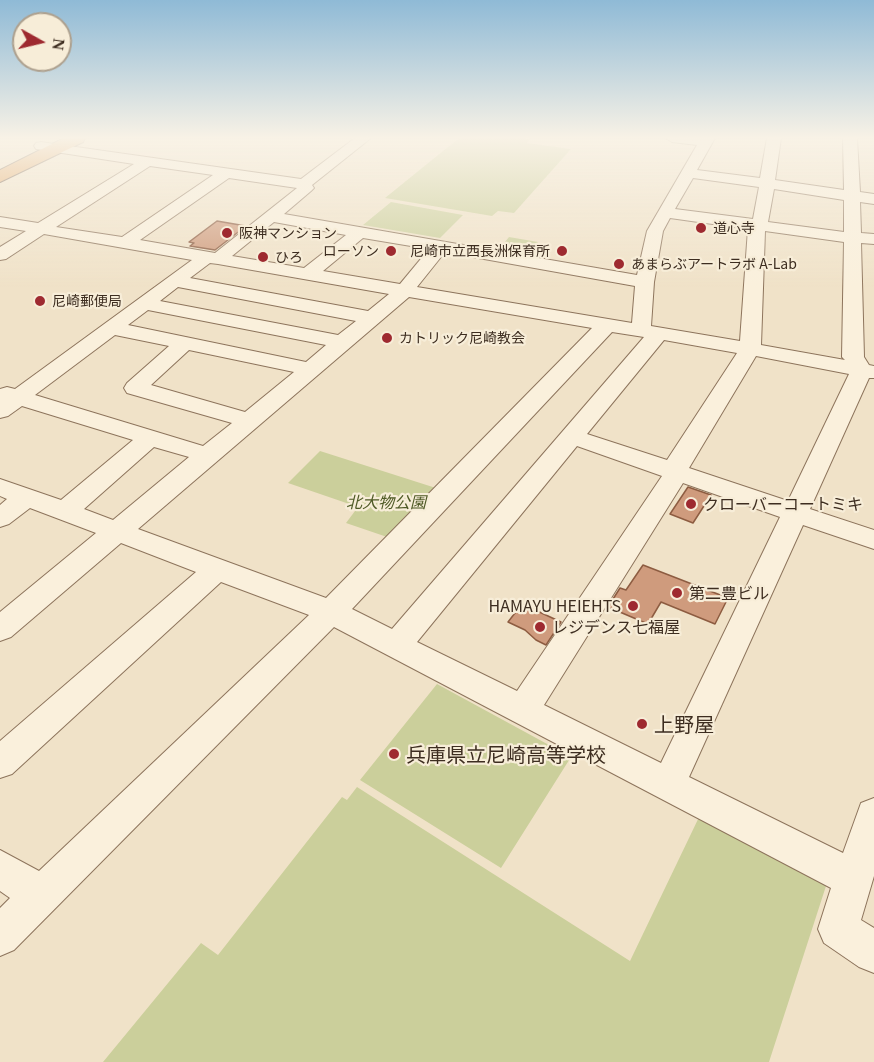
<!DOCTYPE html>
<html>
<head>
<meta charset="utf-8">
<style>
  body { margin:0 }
  #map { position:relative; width:874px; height:1062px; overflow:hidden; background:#f0e2c8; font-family:Georgia,serif }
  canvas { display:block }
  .north { position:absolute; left:12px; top:12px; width:60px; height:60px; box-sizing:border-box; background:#f7edd8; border:2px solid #ada08e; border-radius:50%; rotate:98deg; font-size:16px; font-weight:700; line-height:24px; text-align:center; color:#3d2d20 }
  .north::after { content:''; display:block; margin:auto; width:21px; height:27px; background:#9e2a30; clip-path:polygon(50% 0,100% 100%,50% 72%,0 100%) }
</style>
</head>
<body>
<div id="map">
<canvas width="874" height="1062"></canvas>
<div class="north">N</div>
</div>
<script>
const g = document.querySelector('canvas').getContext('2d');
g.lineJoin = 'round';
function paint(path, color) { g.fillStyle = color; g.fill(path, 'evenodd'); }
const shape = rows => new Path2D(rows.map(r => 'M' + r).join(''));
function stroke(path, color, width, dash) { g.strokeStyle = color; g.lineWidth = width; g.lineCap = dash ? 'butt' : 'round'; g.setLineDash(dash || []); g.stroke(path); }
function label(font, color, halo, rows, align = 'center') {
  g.font = font + ' Georgia,"Noto Sans JP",serif'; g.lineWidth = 4.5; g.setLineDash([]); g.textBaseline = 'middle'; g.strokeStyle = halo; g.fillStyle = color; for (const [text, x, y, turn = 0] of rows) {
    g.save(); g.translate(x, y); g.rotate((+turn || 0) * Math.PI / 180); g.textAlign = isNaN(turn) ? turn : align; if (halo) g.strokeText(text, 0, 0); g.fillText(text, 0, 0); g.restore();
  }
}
const green = shape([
  [459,138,523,138,530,139,527,143,571,149,514,213,498,211,492,216,385,198],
  [391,202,463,215,440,238,363,225],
  [509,237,538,242,526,259,496,253],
  [320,451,439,489,390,538,346,523,358,507,288,483],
  [437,684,571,757,501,868,360,780],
  [357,787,630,961,701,813,822,877,826,886,769,1062,103,1062,201,943,218,955,342,797,347,800]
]);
const building = shape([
  [217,221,246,226,215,250,190,246,194,243,189,242,217,221],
  [688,487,711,495,693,523,670,514,688,487],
  [643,565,728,598,715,624,661,602,648,624,608,607,620,588,626,590,643,565],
  [522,604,561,622,546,645,536,640,525,630,508,622,522,604]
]);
const minor = shape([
  [355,138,371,138,312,185,314,188,311,191,284,214,637,275,647,231,697,145,672,142,665,138,715,138,697,170,760,178,767,138,781,138,775,180,844,190,843,138,857,138,860,192,874,194,874,204,860,202,861,233,874,234,874,244,861,243,864,357,869,365,874,366,874,378,869,378,810,509,874,530,874,549,803,525,689,777,843,853,861,803,874,798,874,876,861,920,874,928,874,973,859,967,824,943,818,929,831,888,334,627,14,950,0,956,0,908,10,898,0,891,0,850,39,871,309,615,221,582,12,774,0,778,0,741,196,572,121,543,11,637,0,641,0,612,96,533,30,508,9,524,0,527,0,505,7,499,0,496,0,479,61,500,133,440,22,406,8,416,0,418,0,389,7,387,15,389,192,260,44,234,6,259,0,260,0,247,26,231,0,227,0,217,38,223,134,164,36,149,34,146,36,143,41,142,301,179,355,138],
  [150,166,213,175,122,237,56,227,150,166],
  [229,178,297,188,215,253,140,240,229,178],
  [693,178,759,187,753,219,675,209,693,178],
  [774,189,844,200,844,232,768,222,774,189],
  [670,218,748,229,740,341,651,326,654,282,663,231,670,218],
  [274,222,346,235,304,268,232,256,274,222],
  [765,231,844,242,842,357,845,360,761,345,765,231],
  [363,238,429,249,400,284,323,271,363,238],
  [445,252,635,286,632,323,417,287,445,252],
  [210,263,218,264,389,294,368,311,190,278,210,263],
  [178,287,356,321,338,335,160,301,178,287],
  [409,297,592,328,326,598,138,529,409,297],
  [148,310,326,345,306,362,128,325,148,310],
  [612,332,644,337,392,629,352,609,612,332],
  [115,335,169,346,127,383,124,388,127,393,232,423,203,446,35,395,115,335],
  [664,340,737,353,667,460,587,434,664,340],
  [189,350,294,372,245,412,151,385,189,350],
  [756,356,849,374,788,501,689,468,756,356],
  [577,446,662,476,517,691,417,642,577,446],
  [154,447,189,457,113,520,84,509,154,447],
  [683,483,780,517,661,763,544,705,683,483]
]);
const highway = shape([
  [64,138,85,138,83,142,0,182,0,170,64,138]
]);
const markers = [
  [701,228,6,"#9e2a30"],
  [227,233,6,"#9e2a30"],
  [391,251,6,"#9e2a30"],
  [562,251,6,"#9e2a30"],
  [263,257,6,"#9e2a30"],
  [619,264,6,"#9e2a30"],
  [40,301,6,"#9e2a30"],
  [387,338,6,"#9e2a30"],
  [691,504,6,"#9e2a30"],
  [677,593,6,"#9e2a30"],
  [633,606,6,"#9e2a30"],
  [540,627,6,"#9e2a30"],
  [642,724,6,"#9e2a30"],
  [394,754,6,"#9e2a30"]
];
const farPoinames = [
  ["道心寺",713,228],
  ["阪神マンション",239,233],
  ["ローソン",379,251,"right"],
  ["尼崎市立西長洲保育所",550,251,"right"],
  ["ひろ",275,257],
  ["あまらぶアートラボ A-Lab",631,264],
  ["尼崎郵便局",52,301],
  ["カトリック尼崎教会",399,338]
];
const parkNames = [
  ["北大物公園",386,502]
];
const poiNames = [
  ["クローバーコートミキ",703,504],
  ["第二豊ビル",689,593],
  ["HAMAYU HEIEHTS",621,606,"right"],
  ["レジデンス七福屋",552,627]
];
const nearPoinames = [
  ["上野屋",654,724],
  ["兵庫県立尼崎高等学校",406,754]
];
paint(green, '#cbcf9b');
paint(building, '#cf9b7d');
stroke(building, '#8d5c41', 1.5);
stroke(minor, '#8d745c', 2);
stroke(highway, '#5b4230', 2);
paint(minor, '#faf0dc');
paint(highway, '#e09e58');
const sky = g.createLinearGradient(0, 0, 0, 287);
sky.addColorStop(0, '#8fbad6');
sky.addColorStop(0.48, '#f8f2e6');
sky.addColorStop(1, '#f8f2e600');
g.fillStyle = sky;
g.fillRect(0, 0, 874, 287);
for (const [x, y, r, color] of markers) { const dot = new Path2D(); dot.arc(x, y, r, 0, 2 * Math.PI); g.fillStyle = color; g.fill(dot); stroke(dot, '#f7edd8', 2); }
label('14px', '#3d2d20', '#f7edd8', farPoinames, 'left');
label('italic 16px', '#4f5a26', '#f7edd8', parkNames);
label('16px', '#3d2d20', '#f7edd8', poiNames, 'left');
label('20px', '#3d2d20', '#f7edd8', nearPoinames, 'left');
</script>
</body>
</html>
